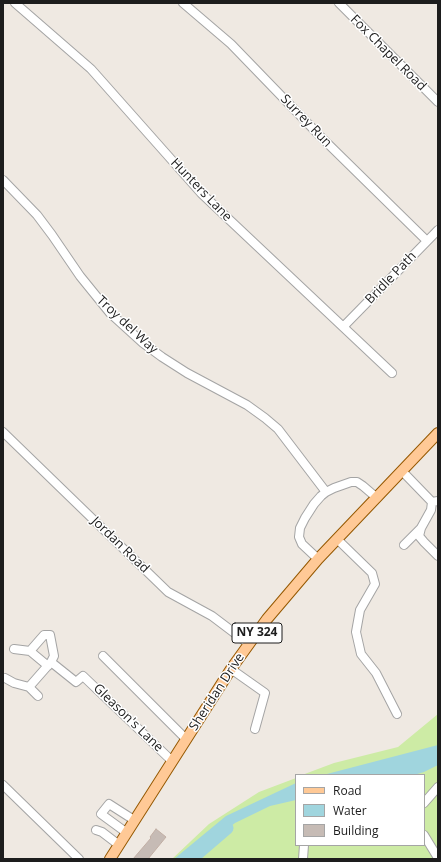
<!DOCTYPE html>
<html>
<head>
<meta charset="utf-8">
<style>
  body { margin:0 }
  #map { position:relative; width:441px; height:862px; overflow:hidden; background:#efe9e2; font-family:"Open Sans",sans-serif }
  canvas { display:block }
  .frame { position:absolute; inset:0; border:4px solid #1d1d1d; pointer-events:none }
  .legend { position:absolute; left:295px; top:774px; width:130px; height:72px; box-sizing:border-box; background:#fff; border:1px solid #a5a5a5; margin:0; padding:5px 7px; list-style:none; font-size:12px; color:#1d1d1d }
  .legend li { display:flex; align-items:center; gap:8px; height:20px }
  .legend b { width:20px; border:1px solid #a5a5a5 }
</style>
</head>
<body>
<div id="map">
<canvas width="441" height="862"></canvas>
<div class="frame"></div>
<ul class="legend">
<li><b style="height:5px;background:#ffc996"></b>Road</li>
<li><b style="height:11px;background:#a0d5de"></b>Water</li>
<li><b style="height:11px;background:#c6bbb5"></b>Building</li>
</ul>
</div>
<script>
const g = document.querySelector('canvas').getContext('2d');
g.lineJoin = 'round';
function paint(path, color) { g.fillStyle = color; g.fill(path, 'evenodd'); }
const shape = rows => new Path2D(rows.map(r => 'M' + r).join(''));
function stroke(path, color, width, dash) { g.strokeStyle = color; g.lineWidth = width; g.lineCap = dash ? 'butt' : 'round'; g.setLineDash(dash || []); g.stroke(path); }
function label(font, color, halo, rows, align = 'center') {
  g.font = font + ' "Open Sans",sans-serif'; g.lineWidth = 3; g.setLineDash([]); g.textBaseline = 'middle'; g.strokeStyle = halo; g.fillStyle = color; for (const [text, x, y, turn = 0] of rows) {
    g.save(); g.translate(x, y); g.rotate((+turn || 0) * Math.PI / 180); g.textAlign = isNaN(turn) ? turn : align; if (halo) g.strokeText(text, 0, 0); g.fillText(text, 0, 0); g.restore();
  }
}
const grass = shape([
  [438,714,438,859,172,859,209,824,259,792,296,778,296,845,424,845,424,775,302,775,334,763,398,747]
]);
const water = shape([
  [438,745,438,765,424,772,414,775,323,775],
  [296,783,296,800,270,806,235,823,187,859,174,859,226,816]
]);
const river = shape([
  [191,859,227,828]
]);
const building = shape([
  [156,829,166,837,148,859,133,859,151,838,150,837,156,829]
]);
const minor = shape([
  [15,3,91,69,201,193,392,373],
  [183,3,231,44,320,136,427,241],
  [339,3,438,102],
  [3,180,37,215,52,235,80,276,110,313,143,343,162,357,187,373,247,405,265,418,278,429,326,492],
  [343,327,438,230],
  [3,432,168,592,212,616,249,644],
  [402,471,432,502],
  [438,501,432,502,431,510,421,528,419,536,424,542,438,556],
  [337,539,372,573,375,584,360,610,356,632,361,654,376,673,397,714],
  [404,545,421,528],
  [318,559,302,544,299,537,300,528,305,518,314,504,321,496,326,492,334,488,351,482,357,482,363,486,377,498],
  [14,649,30,651,48,666],
  [30,651,44,635,50,635,54,656,51,662],
  [103,656,186,739],
  [231,669,265,693,255,729],
  [5,678,14,683,29,687,51,662,76,682,83,676,172,761],
  [29,687,38,696],
  [3,785,79,859],
  [424,803,438,787],
  [96,830,102,832,119,845],
  [127,833,101,814,109,804,134,820],
  [424,835,438,858],
  [303,859,304,845]
]);
const major = shape([
  [110,859,231,669,267,619,318,559,438,433]
]);
const shields = [
  [257,633,50]
];
const shieldNames = [
  ["NY 324",257,633]
];
const streetNames = [
  ["Fox Chapel Road",388,53,45],
  ["Surrey Run",306,121,46],
  ["Hunters Lane",201,190,46],
  ["Bridle Path",391,278,-46],
  ["Troy del Way",127,325,43],
  ["Jordan Road",120,545,44],
  ["Sheridan Drive",217,692,-57],
  ["Gleason's Lane",128,718,44]
];
paint(grass, '#cdeba5');
paint(water, '#a0d5de');
stroke(river, '#a0d5de', 13);
paint(building, '#c6bbb5');
stroke(building, '#c1aea4', 1);
stroke(minor, '#a4a4a4', 10);
stroke(major, '#955800', 12);
stroke(minor, '#fff', 8);
stroke(major, '#ffc996', 10);
for (const [x, y, w] of shields) { const box = new Path2D(); box.roundRect(x - w / 2, y - 10, w, 20, 3); g.fillStyle = '#fff'; g.fill(box); stroke(box, '#1d1d1d', 1); }
label('bold 12px', '#1d1d1d', null, shieldNames);
label('13px', '#1d1d1d', '#fff', streetNames);
</script>
</body>
</html>
